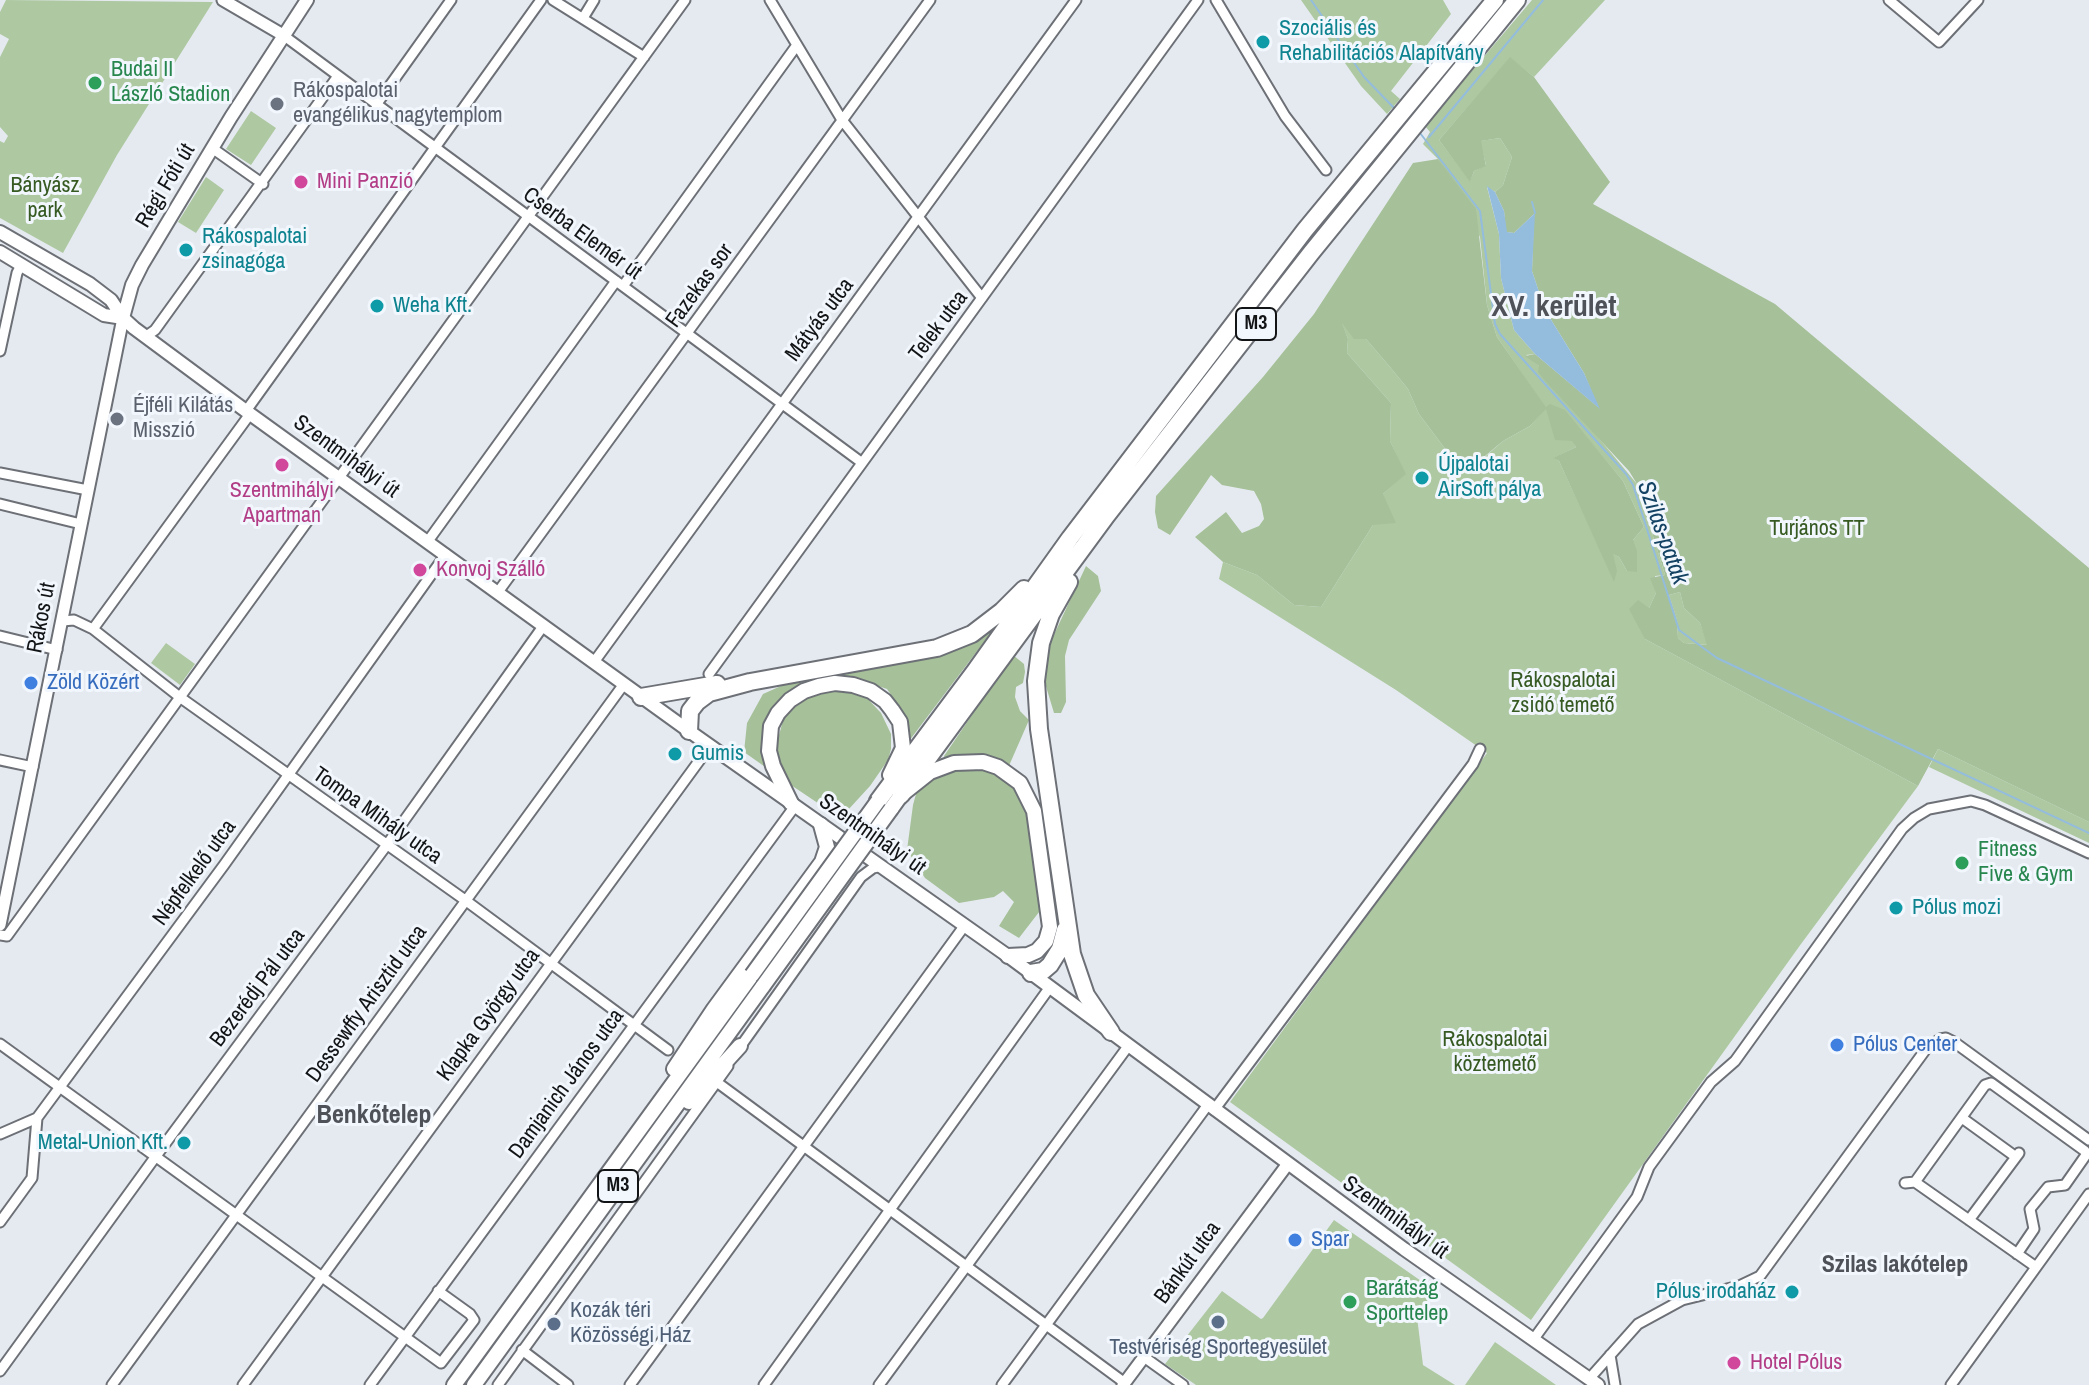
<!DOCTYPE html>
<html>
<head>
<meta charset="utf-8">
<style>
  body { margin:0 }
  canvas { display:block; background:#e5eaf0 }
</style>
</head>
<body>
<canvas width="2089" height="1385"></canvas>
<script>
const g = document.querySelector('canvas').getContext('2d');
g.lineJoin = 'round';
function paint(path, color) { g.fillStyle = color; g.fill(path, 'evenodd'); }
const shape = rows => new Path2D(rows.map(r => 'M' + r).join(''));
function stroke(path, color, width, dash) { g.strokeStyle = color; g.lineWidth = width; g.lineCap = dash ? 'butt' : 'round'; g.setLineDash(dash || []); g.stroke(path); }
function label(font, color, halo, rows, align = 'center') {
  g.font = font + ' "Archivo Narrow",sans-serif'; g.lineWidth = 6; g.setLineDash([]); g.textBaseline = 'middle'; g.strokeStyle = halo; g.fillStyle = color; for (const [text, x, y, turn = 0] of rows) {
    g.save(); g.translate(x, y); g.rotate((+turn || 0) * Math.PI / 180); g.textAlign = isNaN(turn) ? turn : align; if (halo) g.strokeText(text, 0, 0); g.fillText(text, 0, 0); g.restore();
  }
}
const green = shape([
  [6,0,213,2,117,155,63,253,0,218,0,141,4,143,8,136,0,127,0,57,9,39,0,34,0,12],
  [1301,0,1443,0,1451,14,1391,91,1400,99,1387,114,1361,86],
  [1532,0,1605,0,1534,77,1510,58,1439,140,1470,181,1474,171,1486,165,1480,141,1500,138,1512,157,1503,185,1495,192,1487,187,1499,234,1501,278,1514,330,1535,354,1526,355,1539,366,1637,484,1665,575,1655,576,1656,593,1649,608,1645,639,1918,786,1801,944,1531,1320,1230,1102,1487,753,1396,690,1219,579,1223,562,1257,575,1294,605,1321,607,1373,525,1383,494,1405,474,1390,441,1391,403,1347,353,1348,339,1340,319,1366,339,1390,367,1408,389,1419,414,1449,454,1480,461,1503,441,1530,426,1546,408,1497,337,1487,305,1480,237,1438,159,1423,144,1430,132,1425,126],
  [1583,433,1623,481,1644,527,1633,540,1627,571,1619,557,1612,553,1614,580,1559,461,1554,458,1576,447,1573,441],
  [251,111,276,128,251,165,226,149],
  [206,177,224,190,196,233,178,222],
  [1680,592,1684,608,1700,623,1708,645,1684,643,1678,638,1677,620,1669,595],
  [166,643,195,664,180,685,151,663],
  [1938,749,2089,822,2089,843,1929,767],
  [1334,1220,1434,1290,1417,1317,1423,1365,1455,1385,1196,1385,1165,1364,1222,1291,1261,1319,1263,1318],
  [1495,1342,1556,1385,1465,1385]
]);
const forest = shape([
  [1510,57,1534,77,1610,182,1593,204,1775,304,2089,568,2089,822,1938,749,1918,786,1645,639,1629,609,1638,600,1649,608,1656,593,1650,578,1665,575,1637,484,1629,471,1545,381,1538,372,1539,366,1525,356,1535,354,1598,407,1584,373,1545,310,1532,271,1534,214,1514,233,1506,232,1504,211,1495,192,1503,185,1512,157,1500,138,1481,141,1486,166,1474,171,1470,182,1439,140],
  [1680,592,1684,608,1700,623,1707,645,1684,643,1678,638,1677,620,1669,595],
  [1438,159,1476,209,1487,305,1497,337,1546,407,1550,404,1565,410,1623,481,1644,527,1633,540,1637,551,1637,572,1627,571,1619,557,1613,554,1617,571,1614,582,1559,461,1553,458,1576,447,1572,441,1555,440,1546,409,1530,426,1503,441,1479,461,1449,454,1419,414,1408,389,1390,367,1366,339,1354,339,1342,323,1348,339,1347,353,1391,403,1390,441,1406,474,1383,494,1396,523,1373,525,1321,607,1294,605,1257,575,1223,562,1195,537,1226,512,1242,533,1259,526,1264,519,1261,504,1254,491,1222,485,1211,475,1170,535,1158,528,1155,512,1156,496,1263,377,1314,314,1413,163],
  [1086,566,1098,576,1101,591,1069,640,1065,656,1066,702,1061,713,1054,713,1045,683,1045,654],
  [991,625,990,634,909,741,902,711,887,689,860,680,805,687,778,702,765,719,763,749,768,769,744,752,747,723,763,694,799,678,874,668,953,648],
  [1013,655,1024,664,1025,672,1023,683,1016,687,1015,697,1020,711,1029,720,1008,768,945,761,944,756],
  [825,689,856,692,866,697,881,713,891,734,891,749,888,760,870,786,848,810,846,822,785,781,777,763,776,746,784,717,801,699],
  [975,764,999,772,1019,787,1030,809,1046,903,1019,938,999,926,1014,902,1003,891,994,897,959,903,925,878,907,850,913,805,916,794,923,785,938,773]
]);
const water = shape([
  [1487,186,1495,192,1504,211,1507,232,1514,233,1535,213,1532,271,1545,310,1584,373,1600,409,1535,354,1514,330,1501,278,1499,234]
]);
const stream = shape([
  [1311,0,1364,77,1395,109],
  [1420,133,1480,211,1495,324,1500,334,1626,474,1633,485,1679,630,1717,658,2089,833],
  [1429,137,1543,0],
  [1532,202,1535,213]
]);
const minor = shape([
  [553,0,644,57],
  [770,0,842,120,982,298],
  [1216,0,1285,116,1326,170],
  [1889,0,1939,42,1978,0],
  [583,18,594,0],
  [283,35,861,462],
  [376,105,451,0],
  [212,148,263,184],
  [623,286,797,45],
  [145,337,155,330,338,76],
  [0,351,17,273,21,265],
  [246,411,541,0],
  [0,473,88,490],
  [0,504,81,524],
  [428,541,616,281],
  [498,592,930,0],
  [62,621,74,620,93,629,181,698,465,900,668,1050],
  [93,629,250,414],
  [0,636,57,650],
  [594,662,1076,0],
  [709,674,1198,0],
  [0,760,33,767],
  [0,935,7,936,685,0],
  [0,1044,441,1363,474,1320,470,1314,438,1291],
  [738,1050,861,877,873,868,882,866],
  [718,1083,1125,1383],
  [1214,1110,1473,764,1480,749],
  [1962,1118,2016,1157],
  [0,1134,37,1118],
  [1915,1182,1985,1085,1991,1083,2085,1151,2086,1155,2065,1185,2048,1187,2030,1209,2034,1229,2017,1254],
  [1905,1183,1915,1182,2036,1267],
  [1969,1220,2019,1153],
  [0,1222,32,1178,37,1118,224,865,446,554],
  [1533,1340,1637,1197,1649,1167,1711,1082,1735,1061,1902,829,1914,818,1929,809,1971,801,1985,805,2089,853],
  [522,1350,568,1385],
  [1610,1355,1615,1385],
  [1144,1357,1183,1385],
  [0,1371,156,1156,386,846,544,625],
  [1589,1379,1638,1324,1682,1300,1739,1286,1760,1276,1926,1049,1940,1039,1946,1038,1954,1042,2089,1140],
  [112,1385,624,684],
  [243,1385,710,746],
  [370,1385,795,806],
  [498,1385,728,1066],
  [630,1385,965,925],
  [764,1385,1050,987],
  [879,1385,1129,1045],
  [1002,1385,1207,1106],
  [1951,1385,2089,1194]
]);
const tertiary = shape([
  [223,0,283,35],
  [0,925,123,318],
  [1123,1385,1287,1165]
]);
const secondary = shape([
  [0,232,90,284,111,300,123,318,134,328,246,411,689,731,1008,956,1404,1249,1598,1385],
  [0,252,104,315,123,318],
  [123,318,132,285,142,265,231,117,307,0]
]);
const primary = shape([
  [791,803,773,766,769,751,771,726,778,713,790,700,804,691,819,686,835,683,853,685,871,691,885,701,892,710,900,722,903,748,890,775],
  [891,809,901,795,930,772,954,763,983,762,998,767,1020,783,1034,811,1050,927,1046,941,1037,951,1028,955,1008,956],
  [674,1069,714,1009,822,862,827,847,821,825],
  [689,1102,740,1046],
  [454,1385,752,975],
  [474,1385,763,986]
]);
const motorway = shape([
  [1069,582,1051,614,1041,643,1036,681,1039,729,1072,954,1086,995,1111,1032],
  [641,697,717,684],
  [689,731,690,711,697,702,709,693,750,682,937,648,972,634,1002,611,1024,589],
  [901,795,1107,515,1311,253,1517,0],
  [878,801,975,671,1070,538,1305,230,1495,0],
  [1031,973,1043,971,1050,965,1060,949,1065,930]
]);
const primaryBridge = shape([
  [752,975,878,801],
  [763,986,891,809]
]);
const markers = [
  [1263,42,8,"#0f9aa8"],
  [95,83,8,"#2e9e5b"],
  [277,104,8,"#6b7280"],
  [301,182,8,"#d1479c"],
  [186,250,8,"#0f9aa8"],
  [377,306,8,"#0f9aa8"],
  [117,419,8,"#6b7280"],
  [282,465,8,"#d1479c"],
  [1422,478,8,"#0f9aa8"],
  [420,570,8,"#d1479c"],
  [31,683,8,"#3f7fe0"],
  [675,754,8,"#0f9aa8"],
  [1962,863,8,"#2e9e5b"],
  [1896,908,8,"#0f9aa8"],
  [1837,1045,8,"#3f7fe0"],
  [184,1143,8,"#0f9aa8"],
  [1295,1240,8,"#3f7fe0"],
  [1792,1292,8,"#0f9aa8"],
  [1350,1302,8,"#2e9e5b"],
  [1218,1322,8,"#5c6f8a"],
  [554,1324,8,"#5c6f8a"],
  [1734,1363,8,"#d1479c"]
];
const shields = [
  [1256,324,40],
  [618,1186,40]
];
const shieldNames = [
  ["M3",1256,324],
  ["M3",618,1186]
];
const cultureNames = [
  ["Szociális és",1279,29],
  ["Rehabilitációs Alapítvány",1279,54],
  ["Rákospalotai",202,237],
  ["zsinagóga",202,262],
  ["Weha Kft.",393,306],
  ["Újpalotai",1438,465],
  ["AirSoft pálya",1438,490],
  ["Gumis",691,754],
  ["Pólus mozi",1912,908],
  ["Metal-Union Kft.",168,1143,"right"],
  ["Pólus irodaház",1776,1292,"right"]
];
const leisureNames = [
  ["Budai II",111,70],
  ["László Stadion",111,95],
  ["Fitness",1978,850],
  ["Five & Gym",1978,875],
  ["Barátság",1366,1289],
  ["Sporttelep",1366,1314]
];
const worshipNames = [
  ["Rákospalotai",293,91],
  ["evangélikus nagytemplom",293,116],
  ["Éjféli Kilátás",133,406],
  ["Misszió",133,431]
];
const hotelNames = [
  ["Mini Panzió",317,182],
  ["Szentmihályi",282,491,"center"],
  ["Apartman",282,516,"center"],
  ["Konvoj Szálló",436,570],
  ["Hotel Pólus",1750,1363]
];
const parkNames = [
  ["Bányász",45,186],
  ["park",45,211],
  ["Turjános TT",1817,529],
  ["Rákospalotai",1563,681],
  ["zsidó temető",1563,706],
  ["Rákospalotai",1495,1040],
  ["köztemető",1495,1065]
];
const streetNames = [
  ["Régi Fóti út",166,186,-59],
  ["Cserba Elemér út",582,234,36],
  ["Fazekas sor",700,286,-54],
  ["Mátyás utca",820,320,-53],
  ["Telek utca",939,326,-53],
  ["Szentmihályi út",346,457,36],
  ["Rákos út",42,618,-79],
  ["Tompa Mihály utca",377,816,35],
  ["Szentmihályi út",872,835,35],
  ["Népfelkelő utca",195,873,-54],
  ["Bezerédj Pál utca",258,988,-53],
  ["Dessewffy Arisztid utca",367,1004,-54],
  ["Klapka György utca",489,1015,-54],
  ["Damjanich János utca",567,1084,-54],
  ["Szentmihályi út",1395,1218,36],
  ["Bánkút utca",1188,1263,-54]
];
const shopNames = [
  ["Zöld Közért",47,683],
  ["Pólus Center",1853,1045],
  ["Spar",1311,1240]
];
const serviceNames = [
  ["Kozák téri",570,1311],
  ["Közösségi Ház",570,1336],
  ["Testvériség Sportegyesület",1218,1348,"center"]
];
const waterNames = [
  ["Szilas-patak",1662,533,70]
];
const neighbourhoodNames = [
  ["Szilas lakótelep",1895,1266]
];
const quarterNames = [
  ["Benkőtelep",374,1116]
];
const districtNames = [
  ["XV. kerület",1554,308]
];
paint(green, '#aec9a2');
paint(forest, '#a6c199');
paint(water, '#94bcdd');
stroke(stream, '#94bcdd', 2);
stroke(minor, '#6d7177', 13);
stroke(tertiary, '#6d7177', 15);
stroke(secondary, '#6d7177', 16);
stroke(primary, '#6d7177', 18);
stroke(motorway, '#6d7177', 20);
stroke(minor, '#fff', 9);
stroke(tertiary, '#fff', 11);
stroke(secondary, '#fff', 12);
stroke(primary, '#fff', 14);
stroke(motorway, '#fff', 16);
stroke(primaryBridge, '#6d7177', 18, []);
stroke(primaryBridge, '#fff', 14);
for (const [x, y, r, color] of markers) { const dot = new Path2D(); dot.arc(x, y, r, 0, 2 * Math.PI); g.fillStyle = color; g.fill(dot); stroke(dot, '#f2f7fd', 3); }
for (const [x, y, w] of shields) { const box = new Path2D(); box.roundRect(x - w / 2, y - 16, w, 32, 6); g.fillStyle = '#f2f7fd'; g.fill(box); stroke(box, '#121416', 2); }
label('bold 20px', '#121416', null, shieldNames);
label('22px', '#0d838f', '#f2f7fd', cultureNames, 'left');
label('22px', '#27864d', '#f2f7fd', leisureNames, 'left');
label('22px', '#5b616d', '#f2f7fd', worshipNames, 'left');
label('22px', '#b23c85', '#f2f7fd', hotelNames, 'left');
label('22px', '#365a22', '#f2f7fd', parkNames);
label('22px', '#121416', '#f2f7fd', streetNames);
label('22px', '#366cbe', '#f2f7fd', shopNames, 'left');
label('22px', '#4e5e75', '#f2f7fd', serviceNames, 'left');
label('italic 24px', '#144263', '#f2f7fd', waterNames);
label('bold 24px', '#4f5359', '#f2f7fd', neighbourhoodNames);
label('bold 26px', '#4f5359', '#f2f7fd', quarterNames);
label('bold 30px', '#4f5359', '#f2f7fd', districtNames);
</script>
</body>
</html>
